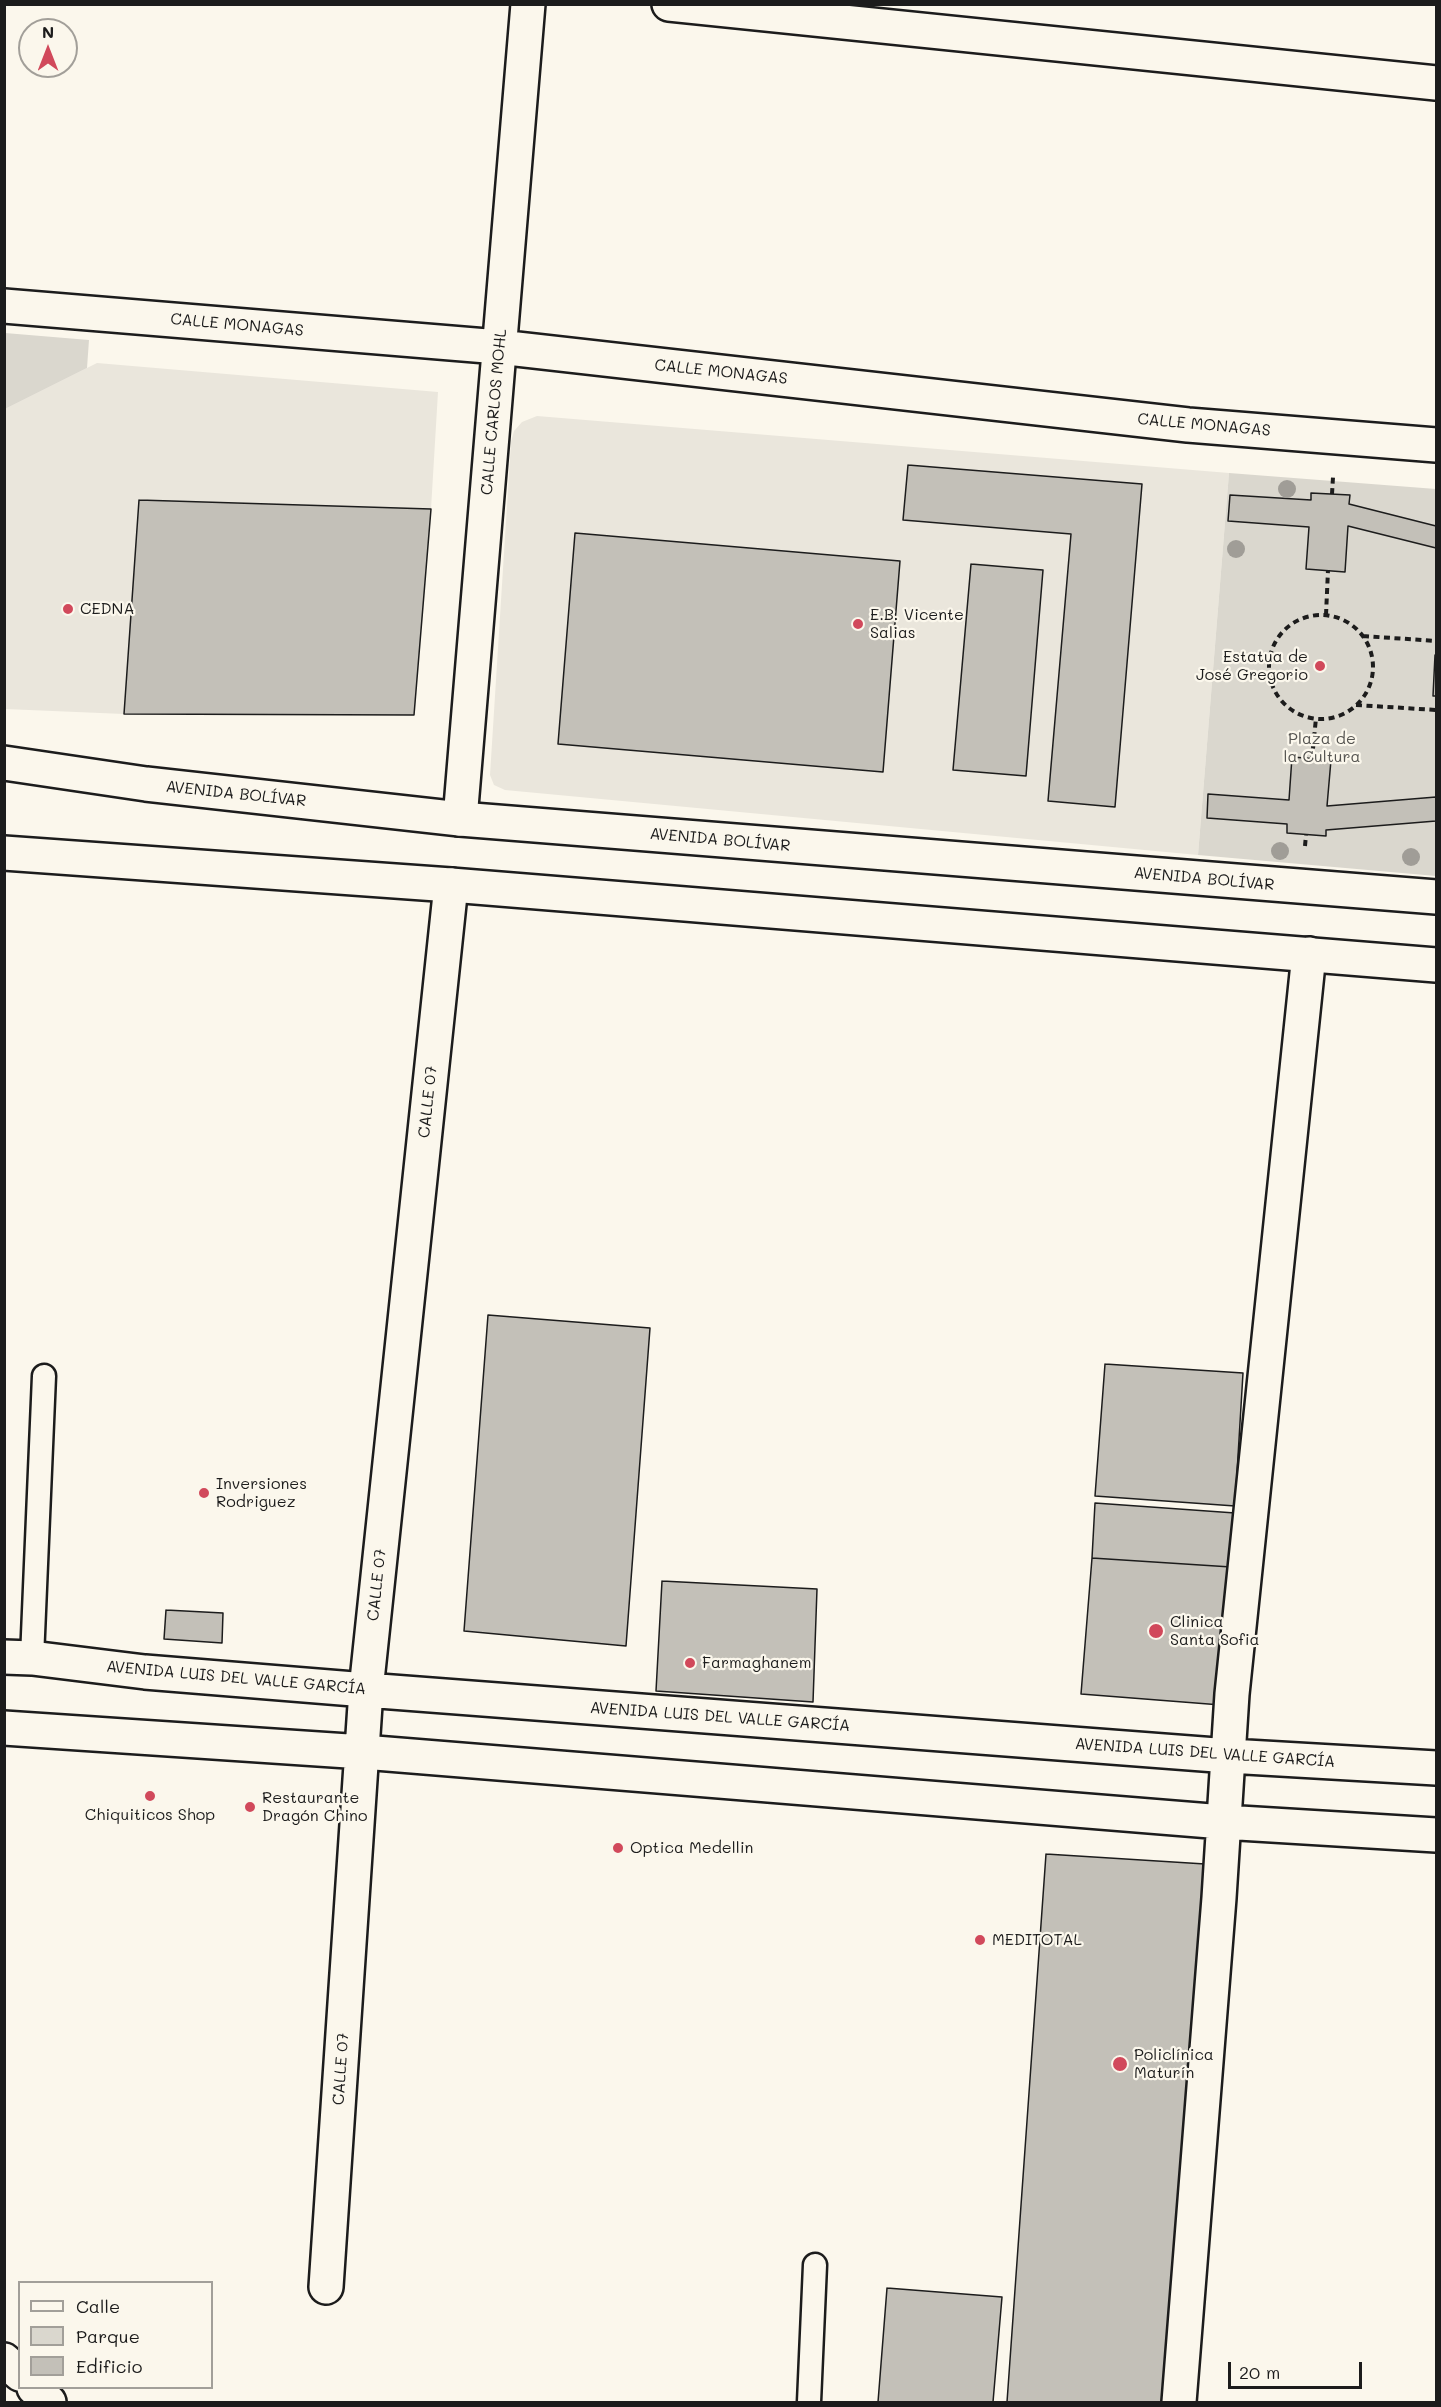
<!DOCTYPE html>
<html>
<head>
<meta charset="utf-8">
<style>
  body { margin:0 }
  #map { position:relative; width:1441px; height:2407px; overflow:hidden; background:#fbf7ec; font-family:Mali,sans-serif }
  canvas { display:block }
  .frame { position:absolute; inset:0; border:6px solid #1c1c1c; pointer-events:none }
  .legend { position:absolute; left:18px; top:2281px; width:195px; height:108px; box-sizing:border-box; background:#fbf7ec; border:2px solid #a29f99; margin:0; padding:8px 10px; list-style:none; font-size:18px; color:#1c1c1c }
  .legend li { display:flex; align-items:center; gap:12px; height:30px }
  .legend b { width:30px; border:2px solid #a29f99 }
  .north { position:absolute; left:18px; top:18px; width:60px; height:60px; box-sizing:border-box; background:#fbf7ec; border:2px solid #a29f99; border-radius:50%; rotate:0deg; font-size:16px; font-weight:700; line-height:24px; text-align:center; color:#1c1c1c }
  .north::after { content:''; display:block; margin:auto; width:21px; height:27px; background:#d1495b; clip-path:polygon(50% 0,100% 100%,50% 72%,0 100%) }
  .scale { position:absolute; left:1228px; top:2362px; width:134px; height:27px; box-sizing:border-box; border:3px solid #1c1c1c; border-top:0; padding-left:8px; font-size:18px; line-height:21px; white-space:nowrap; color:#1c1c1c; -webkit-text-stroke:4px #fbf7ec; paint-order:stroke }
</style>
</head>
<body>
<div id="map">
<canvas width="1441" height="2407"></canvas>
<div class="frame"></div>
<ul class="legend">
<li><b style="height:8px;background:#fbf7ec"></b>Calle</li>
<li><b style="height:16px;background:#dad7ce"></b>Parque</li>
<li><b style="height:16px;background:#c3c0b8"></b>Edificio</li>
</ul>
<div class="north">N</div>
<div class="scale">20 m</div>
</div>
<script>
const g = document.querySelector('canvas').getContext('2d');
g.lineJoin = 'round';
function paint(path, color) { g.fillStyle = color; g.fill(path, 'evenodd'); }
const shape = rows => new Path2D(rows.map(r => 'M' + r).join(''));
function stroke(path, color, width, dash) { g.strokeStyle = color; g.lineWidth = width; g.lineCap = dash ? 'butt' : 'round'; g.setLineDash(dash || []); g.stroke(path); }
function label(font, color, halo, rows, align = 'center') {
  g.font = font + ' Mali,sans-serif'; g.lineWidth = 4.5; g.setLineDash([]); g.textBaseline = 'middle'; g.strokeStyle = halo; g.fillStyle = color; for (const [text, x, y, turn = 0] of rows) {
    g.save(); g.translate(x, y); g.rotate((+turn || 0) * Math.PI / 180); g.textAlign = isNaN(turn) ? turn : align; if (halo) g.strokeText(text, 0, 0); g.fillText(text, 0, 0); g.restore();
  }
}
const built = shape([
  [97,363,438,392,431,509,139,500,124,714,5,709,5,409],
  [537,416,1229,473,1198,855,505,790,494,785,490,775,511,442,514,431,522,422]
]);
const green = shape([
  [5,333,89,340,87,368,5,409],
  [1229,473,1436,489,1436,876,1198,855]
]);
const building = shape([
  [908,465,1142,484,1115,807,1048,801,1071,534,903,520,908,465],
  [1311,493,1350,495,1349,504,1436,526,1436,548,1348,526,1345,572,1306,569,1309,527,1228,521,1230,495,1311,500,1311,493],
  [139,500,431,509,414,715,124,714,139,500],
  [575,533,900,561,883,772,558,744,575,533],
  [971,564,1043,570,1026,776,953,770,971,564],
  [1435,655,1436,655,1436,696,1433,696,1435,655],
  [1292,757,1331,760,1327,806,1436,797,1436,821,1326,830,1326,836,1287,833,1287,824,1207,818,1208,794,1289,800,1292,757],
  [488,1315,650,1328,626,1646,464,1631,488,1315],
  [1105,1364,1243,1373,1235,1506,1095,1496,1105,1364],
  [1095,1503,1235,1513,1231,1567,1092,1558,1095,1503],
  [1092,1558,1231,1567,1221,1705,1081,1694,1092,1558],
  [662,1581,817,1589,813,1702,656,1691,662,1581],
  [166,1610,223,1613,222,1643,164,1639,166,1610],
  [1046,1854,1205,1864,1167,2402,1007,2402,1046,1854],
  [887,2288,1002,2297,993,2402,878,2402,887,2288]
]);
const path = shape([
  [1332,494,1333,477],
  [1326,615,1328,570],
  '1269 667a52 52 0 1 1 104 0a52 52 0 1 1-104 0Z',
  [1363,636,1436,641],
  [1356,705,1436,710],
  [1312,759,1316,718],
  [1305,846,1306,835]
]);
const lane = shape([
  [32,1658,44,1376],
  [809,2402,815,2265]
]);
const street = shape([
  [669,4,1436,83],
  [4,306,499,347,1188,425,1436,445],
  [460,819,528,4],
  [4,1657,32,1658,145,1672,366,1690,1229,1756,1436,1768],
  [4,1728,363,1752,1223,1822,1436,1835],
  [326,2287,366,1690,451,885],
  [4,2360,20,2374],
  [34,2388,49,2402],
  [1179,2402,1219,1898,1232,1694,1309,954]
]);
const secondary = shape([
  [4,763,146,784,460,819,1436,897],
  [4,853,451,885,1436,965]
]);
const trees = [
  [1287,489],
  [1236,549],
  [1280,851],
  [1411,857]
];
const markers = [
  [68,609,6,"#d1495b"],
  [858,624,6,"#d1495b"],
  [1320,666,6,"#d1495b"],
  [204,1493,6,"#d1495b"],
  [1156,1631,8,"#d1495b"],
  [690,1663,6,"#d1495b"],
  [150,1796,6,"#d1495b"],
  [250,1807,6,"#d1495b"],
  [618,1848,6,"#d1495b"],
  [980,1940,6,"#d1495b"],
  [1120,2064,8,"#d1495b"]
];
const streetNames = [
  ["CALLE MONAGAS",237,325,5],
  ["CALLE MONAGAS",721,372,6],
  ["CALLE CARLOS MOHL",494,412,-85],
  ["CALLE MONAGAS",1204,425,5],
  ["AVENIDA BOLÍVAR",236,794,6],
  ["AVENIDA BOLÍVAR",720,840,5],
  ["AVENIDA BOLÍVAR",1204,879,5],
  ["CALLE 07",428,1102,-84],
  ["CALLE 07",377,1585,-84],
  ["AVENIDA LUIS DEL VALLE GARCÍA",236,1678,5],
  ["AVENIDA LUIS DEL VALLE GARCÍA",720,1717,4],
  ["AVENIDA LUIS DEL VALLE GARCÍA",1205,1753,4],
  ["CALLE 07",341,2069,-86]
];
const poiNames = [
  ["CEDNA",80,609],
  ["E.B. Vicente",870,615],
  ["Salias",870,633],
  ["Estatua de",1308,657,"right"],
  ["José Gregorio",1308,675,"right"],
  ["Inversiones",216,1484],
  ["Rodriguez",216,1502],
  ["Clinica",1170,1622],
  ["Santa Sofia",1170,1640],
  ["Farmaghanem",702,1663],
  ["Restaurante",262,1798],
  ["Dragón Chino",262,1816],
  ["Chiquiticos Shop",150,1815,"center"],
  ["Optica Medellin",630,1848],
  ["MEDITOTAL",992,1940],
  ["Policlínica",1134,2055],
  ["Maturín",1134,2073]
];
const parkNames = [
  ["Plaza de",1322,739],
  ["la Cultura",1322,757]
];
paint(built, '#eae6dc');
paint(green, '#dad7ce');
paint(building, '#c3c0b8');
stroke(building, '#1c1c1c', 1.5);
stroke(lane, '#1c1c1c', 27);
stroke(street, '#1c1c1c', 38);
stroke(secondary, '#1c1c1c', 38);
stroke(path, '#1c1c1c', 4, [6, 4.5]);
stroke(lane, '#fbf7ec', 22);
stroke(street, '#fbf7ec', 33);
stroke(secondary, '#fbf7ec', 33);
g.fillStyle = '#a09d97';
for (const [x, y] of trees) { g.beginPath(); g.arc(x, y, 9, 0, 2 * Math.PI); g.fill(); }
for (const [x, y, r, color] of markers) { const dot = new Path2D(); dot.arc(x, y, r, 0, 2 * Math.PI); g.fillStyle = color; g.fill(dot); stroke(dot, '#fbf7ec', 2); }
label('16px', '#1c1c1c', '#fbf7ec', streetNames);
label('16px', '#1c1c1c', '#fbf7ec', poiNames, 'left');
label('16px', '#555451', '#fbf7ec', parkNames);
</script>
</body>
</html>
